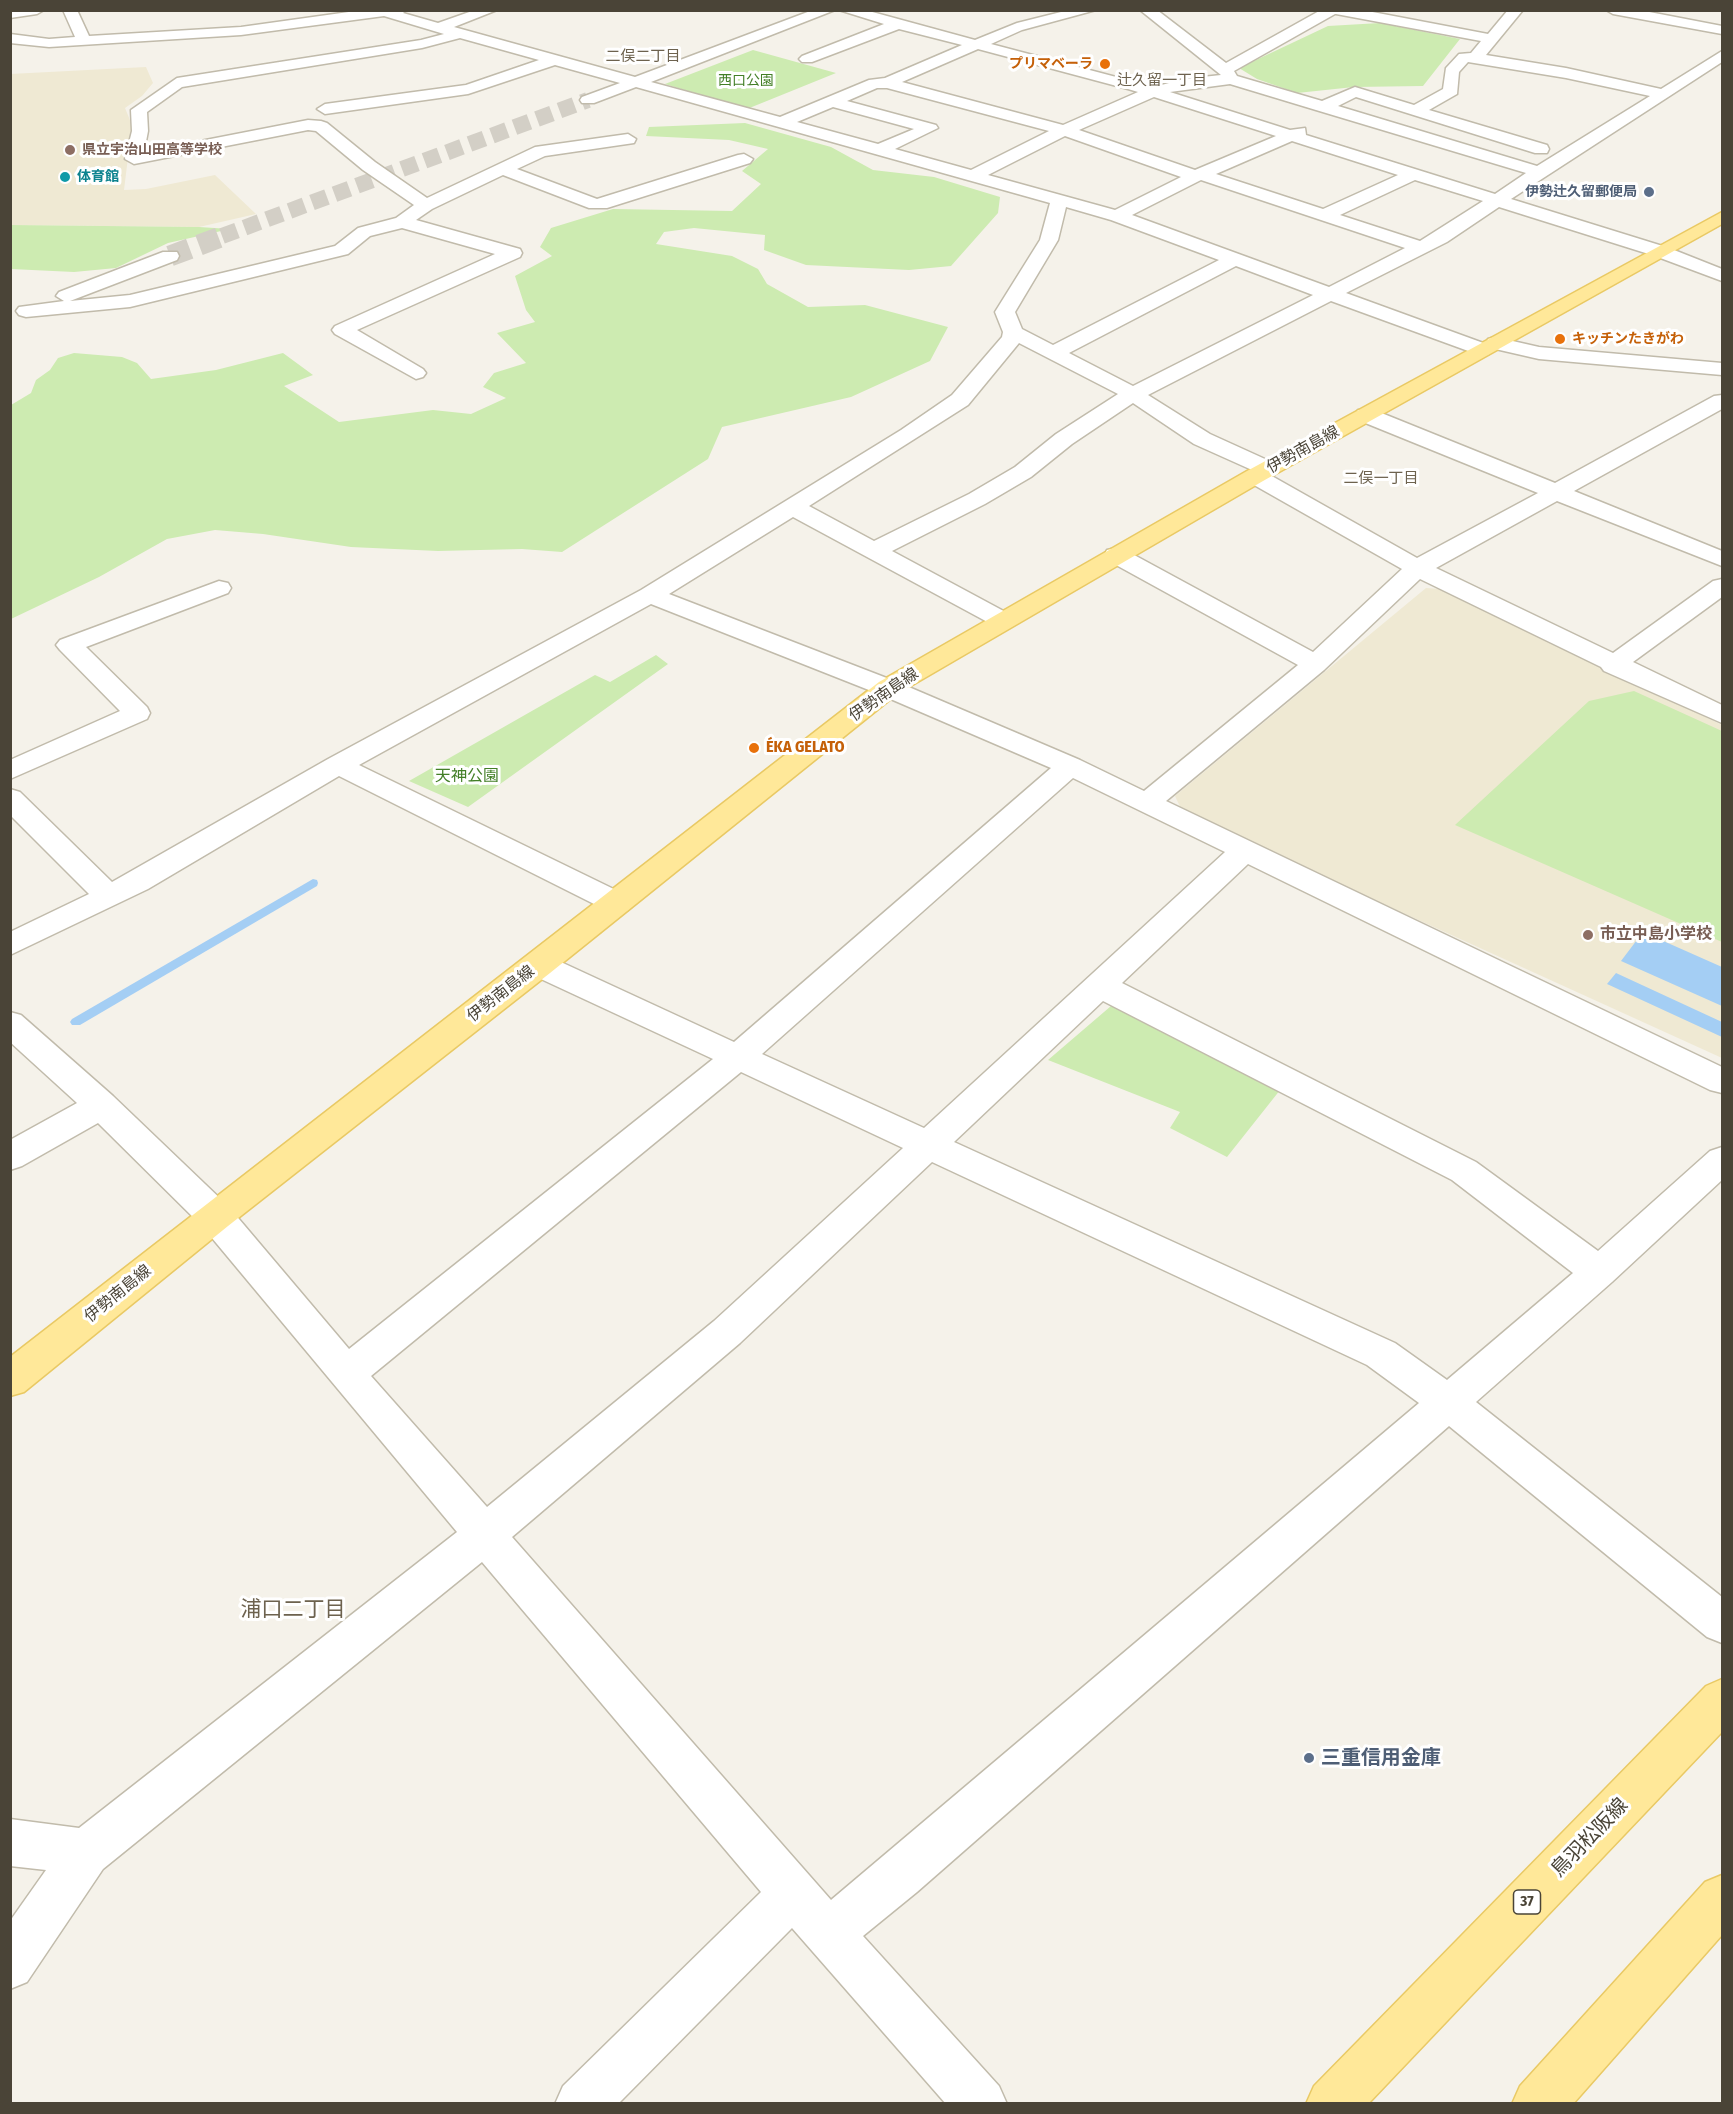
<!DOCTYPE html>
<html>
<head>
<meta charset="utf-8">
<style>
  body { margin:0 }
  #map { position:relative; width:1733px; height:2114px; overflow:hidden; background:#f5f2ea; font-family:"Fira Sans Condensed",sans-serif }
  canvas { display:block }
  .frame { position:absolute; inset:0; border:12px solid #4a4437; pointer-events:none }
</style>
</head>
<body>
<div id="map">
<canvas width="1733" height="2114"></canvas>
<div class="frame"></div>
</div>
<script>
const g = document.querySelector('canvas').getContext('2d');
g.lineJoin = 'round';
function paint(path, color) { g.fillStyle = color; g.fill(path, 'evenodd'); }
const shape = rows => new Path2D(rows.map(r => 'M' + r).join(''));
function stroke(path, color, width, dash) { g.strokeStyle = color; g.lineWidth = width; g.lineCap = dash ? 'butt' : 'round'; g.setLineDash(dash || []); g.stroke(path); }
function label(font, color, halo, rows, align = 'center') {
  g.font = font + ' "Fira Sans Condensed","Noto Sans JP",sans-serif'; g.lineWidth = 6; g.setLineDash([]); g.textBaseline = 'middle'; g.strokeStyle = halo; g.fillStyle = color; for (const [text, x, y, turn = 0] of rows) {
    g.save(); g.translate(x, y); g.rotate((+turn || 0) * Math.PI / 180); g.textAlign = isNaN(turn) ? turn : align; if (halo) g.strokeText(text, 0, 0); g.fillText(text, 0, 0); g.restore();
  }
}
const education = shape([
  [146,67,153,83,142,96,125,108,132,125,124,190,146,189,215,175,256,214,199,227,11,225,10,74],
  [1426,588,1441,589,1722,725,1722,1058,1183,813,1175,796]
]);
const green = shape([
  [1380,23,1460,39,1423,86,1354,87,1297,93,1257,79,1239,68,1328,26],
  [753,50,836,73,747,109,665,84],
  [745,123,831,147,873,170,934,177,1000,197,998,213,951,266,909,270,806,265,764,250,765,235,694,228,664,232,656,244,732,256,758,269,767,284,808,307,865,305,948,327,930,361,851,397,722,427,708,459,562,552,522,549,438,551,351,547,263,534,215,530,167,539,99,577,11,619,11,405,31,393,36,380,50,370,58,358,74,353,122,357,137,363,151,379,216,370,283,353,313,375,284,386,339,422,433,410,471,414,506,398,483,387,494,373,526,363,497,333,535,322,526,310,515,276,552,256,540,247,551,228,613,209,732,211,761,184,742,171,768,149,729,140,646,136,649,127],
  [11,225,199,227,230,229,168,243,116,268,74,272,11,269],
  [656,655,668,664,468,807,409,781,595,675,610,682],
  [1634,691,1722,731,1722,942,1455,825,1589,701],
  [1118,1000,1288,1080,1227,1157,1170,1128,1180,1112,1048,1060]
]);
const water = shape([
  [1643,932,1722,967,1722,1006,1621,961],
  [1616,973,1722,1022,1722,1037,1607,984]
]);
const stream = shape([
  [313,879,317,880,318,883,317,886,80,1025,72,1025,70,1022,72,1019,313,879]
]);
const minorTunnelFar1 = shape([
  [222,236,588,100]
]);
const minorTunnel = shape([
  [170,256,226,235]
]);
const minor = shape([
  [10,10,44,10,37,14,10,18,10,10],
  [63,10,77,10,89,36,241,27,363,10,406,10,403,13,438,23,475,10,497,10,454,27,635,77,813,10,835,10,651,82,780,117,869,80,885,78,962,45,899,29,812,62,802,62,799,59,802,56,884,24,839,10,865,10,975,40,1017,23,1069,10,1096,10,1022,30,991,44,1154,87,1184,79,1221,75,1140,10,1157,10,1226,63,1321,10,1362,10,1488,34,1508,10,1523,10,1486,55,1566,68,1661,89,1722,51,1722,62,1511,199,1669,248,1722,269,1722,281,1655,256,1499,207,1447,242,1346,293,1486,344,1488,339,1495,337,1539,347,1722,363,1722,375,1539,359,1491,348,1489,354,1482,356,1331,301,1148,395,1210,434,1276,464,1279,469,1270,475,1417,558,1538,493,1358,420,1355,415,1358,410,1374,410,1555,483,1714,396,1722,395,1722,409,1574,491,1722,551,1722,566,1557,501,1436,568,1613,653,1713,581,1722,579,1722,597,1633,662,1722,705,1722,723,1604,671,1601,667,1420,579,1324,670,1166,801,1722,1067,1722,1093,1710,1090,1248,864,1122,983,1476,1162,1598,1251,1710,1151,1722,1147,1722,1180,1612,1282,1476,1402,1722,1597,1722,1643,1707,1637,1449,1426,917,1892,863,1936,999,2086,1007,2104,946,2104,792,1928,618,2104,555,2104,563,2086,761,1892,482,1562,103,1869,27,1982,10,1989,10,1921,46,1870,10,1866,10,1819,79,1828,457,1532,202,1226,98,1123,22,1166,10,1170,10,1140,77,1103,10,1042,10,1012,21,1015,113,1096,228,1206,349,1349,713,1059,528,973,523,965,528,957,539,954,550,957,734,1042,1051,768,879,694,651,604,359,765,628,896,632,903,628,910,617,913,606,910,339,776,148,889,10,955,10,932,89,894,10,815,10,789,20,792,112,882,328,759,641,590,901,430,952,395,1002,337,1003,332,995,312,1040,240,1050,203,636,87,594,103,582,103,580,100,582,97,620,83,555,65,468,94,325,114,317,109,325,104,466,85,539,60,460,38,422,48,182,87,147,112,148,131,144,152,308,120,321,121,327,123,375,162,427,198,535,147,628,134,636,139,634,143,545,156,517,169,597,199,738,155,744,154,753,159,750,163,607,208,589,208,503,175,432,209,416,220,520,249,522,253,520,257,357,330,423,369,426,373,423,377,416,379,335,334,332,330,335,326,495,254,402,228,370,236,348,254,130,307,26,317,19,315,16,311,19,307,64,301,56,296,59,292,163,252,177,252,179,256,177,260,70,301,130,295,335,246,358,228,396,218,414,205,363,170,316,131,308,130,134,164,125,159,132,131,131,110,177,78,421,40,444,34,384,16,241,35,49,47,10,43,10,34,49,39,75,37,63,10],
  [1335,14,1336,14,1481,41,1471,53,1459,54,1446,68,1443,89,1414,105,1355,87,1322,101,1237,76,1234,71,1335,14],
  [978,49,1128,89,1138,92,1063,125,902,82,978,49],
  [1468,62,1566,78,1650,96,1537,166,1338,106,1356,97,1535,153,1547,153,1549,149,1547,145,1429,110,1457,94,1459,72,1468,62],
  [1230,84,1316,110,1526,173,1495,194,1306,135,1305,128,1290,130,1170,92,1230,84],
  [877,88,887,88,1049,131,971,170,895,149,938,128,936,125,847,101,877,88],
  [1154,97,1276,136,1195,170,1079,130,1154,97],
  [833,107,914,129,878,144,797,122,833,107],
  [1065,136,1181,177,1115,210,988,175,1065,136],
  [1292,141,1398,175,1323,209,1216,174,1292,141],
  [1201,180,1405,248,1329,287,1132,215,1201,180],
  [1415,180,1483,201,1420,241,1340,215,1415,180],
  [1066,207,1111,220,1219,260,1053,345,1022,329,1015,312,1058,240,1066,207],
  [1236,266,1313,295,1133,386,1069,353,1236,266],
  [1019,343,1118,394,1056,434,1015,467,969,494,874,541,809,506,968,405,1019,343],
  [1133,403,1194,444,1252,470,1244,476,1247,481,1402,569,1313,652,1125,550,1116,548,1107,550,1104,555,1107,560,1298,665,1144,791,1080,760,897,682,669,594,793,517,993,625,1002,628,1011,625,1015,620,1011,615,892,551,985,504,1031,477,1072,444,1133,403],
  [1073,778,1225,852,924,1128,762,1054,1073,778],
  [1103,1001,1452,1180,1573,1273,1447,1380,1395,1343,954,1142,1103,1001],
  [741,1072,903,1148,714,1321,487,1507,371,1376,741,1072],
  [932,1162,1367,1365,1419,1403,831,1900,512,1537,740,1343,932,1162],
  [1606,10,1639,10,1722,26,1722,34,1613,14,1606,10],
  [219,581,228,583,231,588,228,593,86,647,147,707,150,713,147,719,10,779,10,760,120,711,60,650,56,645,60,640,219,581]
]);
const major = shape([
  [1722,212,1722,224,1263,481,897,694,550,973,228,1226,24,1392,10,1396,10,1357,879,682,1247,471,1722,212],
  [1722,1679,1722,1732,1368,2104,1306,2104,1314,2086,1706,1686,1722,1679],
  [1722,1875,1722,1935,1573,2104,1512,2104,1520,2086,1705,1882,1722,1875]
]);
const markers = [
  [1105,64,6,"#e8710a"],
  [70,150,6,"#8d6e63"],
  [65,177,6,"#0f9aa8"],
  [1649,192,6,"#5c6f8a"],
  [1560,339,6,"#e8710a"],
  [754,748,6,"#e8710a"],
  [1588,935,6,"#8d6e63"],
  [1309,1758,6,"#5c6f8a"]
];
const farFoodnames = [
  ["プリマベーラ",1093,64],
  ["キッチンたきがわ",1572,339,"left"]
];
const farParknames = [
  ["西口公園",746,81]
];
const farEducationnames = [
  ["県立宇治山田高等学校",82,150]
];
const farCulturenames = [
  ["体育館",77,177]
];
const farServicenames = [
  ["伊勢辻久留郵便局",1637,192]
];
const farNeighbourhoodnames = [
  ["二俣二丁目",643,57],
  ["辻久留一丁目",1162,81],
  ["二俣一丁目",1381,479]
];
const shields = [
  [1527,1902,27]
];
const shieldNames = [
  ["37",1527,1902]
];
const streetNames = [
  ["伊勢南島線",1303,450,-29],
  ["伊勢南島線",884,695,-35],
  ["伊勢南島線",501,994,-38],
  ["伊勢南島線",118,1294,-39]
];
const foodNames = [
  ["ÉKA GELATO",766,748]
];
const parkNames = [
  ["天神公園",467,777]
];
const educationNames = [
  ["市立中島小学校",1600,935]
];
const nearServicenames = [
  ["三重信用金庫",1321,1758]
];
const nearStreetnames = [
  ["鳥羽松阪線",1590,1838,-46]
];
const nearNeighbourhoodnames = [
  ["浦口二丁目",293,1610]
];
paint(education, '#efe9d3');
paint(green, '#cdebb1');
paint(water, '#a4cef4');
paint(stream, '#a4cef4');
stroke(minorTunnelFar1, '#d3cfc6', 16, [16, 8]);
stroke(minorTunnel, '#d3cfc6', 21, [21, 10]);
stroke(minor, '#c1bbab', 3);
stroke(major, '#e9c964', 3);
paint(minor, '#fff');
paint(major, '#ffe899');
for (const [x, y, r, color] of markers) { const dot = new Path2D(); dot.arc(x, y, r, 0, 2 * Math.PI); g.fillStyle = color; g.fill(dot); stroke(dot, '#fff', 2); }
label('bold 14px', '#c56008', '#fff', farFoodnames, 'right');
label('14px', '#437f27', '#fff', farParknames);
label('bold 14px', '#785e54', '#fff', farEducationnames, 'left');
label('bold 14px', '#0d838f', '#fff', farCulturenames, 'left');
label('bold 14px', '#4e5e75', '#fff', farServicenames, 'right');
label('15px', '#6d624e', '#fff', farNeighbourhoodnames);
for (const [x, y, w] of shields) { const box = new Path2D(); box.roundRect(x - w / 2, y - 12, w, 24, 4.5); g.fillStyle = '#fff'; g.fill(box); stroke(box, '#4a4437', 1.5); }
label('bold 15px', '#4a4437', null, shieldNames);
label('16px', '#4a4437', '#fff', streetNames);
label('bold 16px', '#c56008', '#fff', foodNames, 'left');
label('16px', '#437f27', '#fff', parkNames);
label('bold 16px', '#785e54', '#fff', educationNames, 'left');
label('bold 20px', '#4e5e75', '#fff', nearServicenames, 'left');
label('20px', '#4a4437', '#fff', nearStreetnames);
label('21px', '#6d624e', '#fff', nearNeighbourhoodnames);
</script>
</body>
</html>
